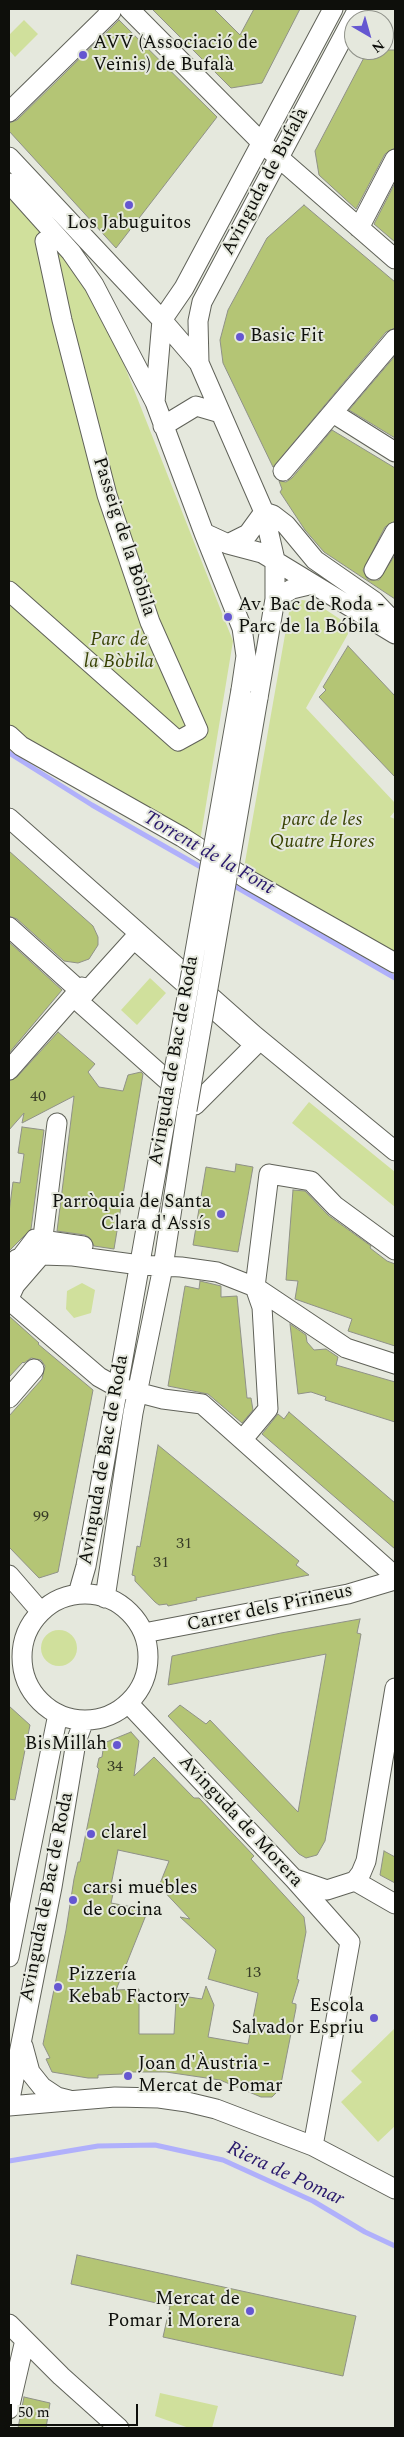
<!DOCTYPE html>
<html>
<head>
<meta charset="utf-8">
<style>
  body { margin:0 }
  #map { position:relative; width:404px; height:2437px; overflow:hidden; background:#e5e8dd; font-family:Spectral,serif }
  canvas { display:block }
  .frame { position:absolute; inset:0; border:10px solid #0e0f0b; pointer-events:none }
  .north { position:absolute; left:344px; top:10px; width:50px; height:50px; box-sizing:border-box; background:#e5e8dd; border:1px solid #8f9189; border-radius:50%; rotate:142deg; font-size:14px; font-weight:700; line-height:20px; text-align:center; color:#0e0f0b }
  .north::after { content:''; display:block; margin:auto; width:18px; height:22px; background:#6557d1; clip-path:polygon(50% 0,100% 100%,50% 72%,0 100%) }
  .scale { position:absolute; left:10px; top:2404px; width:128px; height:22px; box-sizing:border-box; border:2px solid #0e0f0b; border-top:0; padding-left:6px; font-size:15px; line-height:18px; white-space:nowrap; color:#0e0f0b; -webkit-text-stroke:4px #e5e8dd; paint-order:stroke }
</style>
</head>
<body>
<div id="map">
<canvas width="404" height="2437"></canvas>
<div class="frame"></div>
<div class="north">N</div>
<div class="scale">50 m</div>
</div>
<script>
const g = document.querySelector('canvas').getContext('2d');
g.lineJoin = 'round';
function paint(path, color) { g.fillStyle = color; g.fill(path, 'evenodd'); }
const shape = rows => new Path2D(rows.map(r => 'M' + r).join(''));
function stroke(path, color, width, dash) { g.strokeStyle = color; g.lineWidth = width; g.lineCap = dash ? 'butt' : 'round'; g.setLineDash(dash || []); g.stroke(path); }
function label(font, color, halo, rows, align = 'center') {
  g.font = font + ' Spectral,serif'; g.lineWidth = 4; g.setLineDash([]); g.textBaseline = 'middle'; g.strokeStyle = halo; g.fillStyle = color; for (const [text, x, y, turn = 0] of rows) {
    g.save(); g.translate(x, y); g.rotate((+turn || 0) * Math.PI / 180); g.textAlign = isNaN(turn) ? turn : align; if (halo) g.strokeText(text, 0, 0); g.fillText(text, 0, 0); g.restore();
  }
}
const green = shape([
  [24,20,38,34,15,57,9,50,9,35],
  [9,192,85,282,112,334,233,641,200,841,9,728],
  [302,600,314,602,352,627,306,708,395,803,395,811,390,817,395,819,395,954,244,868,289,612,294,605],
  [150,978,166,993,137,1025,121,1010],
  [309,1102,395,1172,395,1207,292,1123],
  [82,1283,95,1290,91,1313,74,1318,66,1309,67,1291],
  '41 1648a18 18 0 1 1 36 0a18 18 0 1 1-36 0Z',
  [395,2028,395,2126,378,2142,341,2102,362,2082,351,2071],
  [160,2393,218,2406,212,2428,189,2428,155,2416]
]);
const stream = shape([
  [9,753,92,805,206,870],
  [231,884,395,978],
  [9,2161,98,2146,155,2145,223,2160,313,2201,365,2232,395,2246]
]);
const building = shape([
  [152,9,214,9,240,35,254,9,300,9,262,83,231,88,152,9],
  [119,20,217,117,116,248,9,131,9,123,17,120,119,20],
  [368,50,395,50,395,148,385,154,356,209,319,175,315,151,368,50],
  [395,183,395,242,374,224,395,183],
  [304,205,395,282,395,328,386,332,273,467,223,363,220,340,228,310,267,238,304,205],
  [395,356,395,438,349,410,395,356],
  [332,430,395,468,395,521,385,527,363,570,368,580,379,580,395,555,395,599,324,552,305,530,280,492,282,489,279,481,286,482,292,478,332,430],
  [348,646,395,696,395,777,319,697,326,690,323,687,348,646],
  [9,851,93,926,98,937,98,945,89,959,78,963,64,961,17,919,9,916,9,851],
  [9,942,62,990,9,1053,9,942],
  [58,1032,95,1064,88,1072,99,1087,123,1091,128,1075,141,1072,143,1074,114,1249,94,1246,90,1238,85,1235,57,1231,74,1096,22,1123,24,1113,9,1130,9,1081,17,1077,58,1032],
  [22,1127,44,1130,31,1229,9,1251,9,1212,13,1182,20,1183,24,1154,18,1153,22,1127],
  [236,1164,253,1167,238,1252,193,1245,206,1167,235,1172,236,1164],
  [293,1190,305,1191,328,1215,371,1246,370,1248,387,1261,395,1264,395,1346,348,1331,352,1319,295,1299,298,1281,286,1280,293,1190],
  [200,1281,221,1286,221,1297,237,1296,247,1398,251,1398,253,1410,242,1423,208,1394,168,1386,185,1286,199,1289,200,1281],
  [9,1316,39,1343,38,1344,93,1390,58,1572,39,1578,9,1547,9,1416,42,1379,45,1366,41,1360,31,1358,24,1363,23,1362,9,1377,9,1316],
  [290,1324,306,1335,307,1342,314,1350,326,1349,338,1357,336,1365,395,1382,395,1422,325,1400,326,1397,311,1392,298,1394,290,1324],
  [289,1412,395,1503,395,1549,262,1434,278,1414,284,1419,289,1412],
  [158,1445,299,1561,296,1565,309,1575,196,1598,197,1600,168,1606,167,1604,159,1605,155,1602,135,1581,135,1576,132,1575,137,1546,140,1547,158,1445],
  [360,1619,357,1633,361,1634,325,1841,317,1855,306,1858,299,1854,168,1716,180,1705,206,1724,210,1720,298,1812,326,1654,168,1685,172,1656,281,1633,360,1619],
  [9,1706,30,1725,15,1800,9,1799,9,1706],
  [131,1732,139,1741,134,1776,154,1757,194,1798,199,1798,254,1856,251,1859,304,1917,306,1932,297,1979,299,1980,292,2003,296,2004,296,2008,280,2089,272,2097,261,2097,220,2080,166,2072,123,2072,123,2074,98,2075,98,2078,88,2078,52,2072,46,2059,50,2058,43,2044,66,1930,74,1879,78,1862,80,1862,99,1769,97,1767,99,1758,102,1757,104,1743,131,1732],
  [118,1850,169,1861,159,1886,190,1919,180,1917,216,1950,208,1979,258,1993,248,2044,208,2037,214,2005,206,1986,202,1999,182,1996,176,2001,174,2034,139,2034,139,1989,116,1990,148,1910,111,1903,115,1885,111,1885,118,1850],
  [384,1851,395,1857,395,1883,380,1875,384,1851],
  [77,2255,356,2316,343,2376,163,2337,170,2306,71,2284,77,2255],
  [24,2397,50,2403,46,2428,18,2428,24,2397]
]);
const minor = shape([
  [129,9,262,143,395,259],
  [9,112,111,12,108,9],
  [9,157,162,320,199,363,264,512,275,560,275,599,258,698],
  [9,183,71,252,94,285,155,402,204,533,242,628,246,656,241,690],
  [359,228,395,159],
  [199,363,198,321,202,302,358,9],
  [155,402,162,320,184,288,333,9],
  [333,413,395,452],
  [163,426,196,406,220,413],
  [283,471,395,339],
  [264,512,273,515,286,525,315,560,374,601,395,623],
  [204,533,228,544,262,553,395,634],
  [228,544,248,534,264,512],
  [374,570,395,532],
  [9,591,178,741,198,730,150,622,107,495,62,320,45,241],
  [275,599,292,589,313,584],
  [9,735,21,746,182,837,247,879,395,963],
  [9,818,254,1035,395,1151],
  [9,927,79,990],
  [134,939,255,1045,195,1105,78,1001,134,939],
  [9,1070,82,987],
  [41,1253,57,1123],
  [9,1269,17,1259,19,1260,35,1239,83,1246],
  [9,1298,15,1285,41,1255,73,1256,140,1265,181,1267,217,1272,255,1287,346,1348,395,1364],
  [9,1300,99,1377,117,1387,163,1399,202,1404,395,1576],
  [9,1398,34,1369],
  [243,1439,268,1409,262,1307,255,1287,269,1174,311,1181,335,1206,395,1250],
  [9,1575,41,1612],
  [78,1594,86,1566,168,1105],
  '22 1657a63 63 0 1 1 126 0a63 63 0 1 1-126 0Z',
  [105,1598,133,1413,163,1267,187,1110],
  [144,1633,348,1594,395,1580],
  [128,1703,294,1879,350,1942,313,2146],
  [295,1879,327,1890,355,1881,361,1873,366,1861,395,1688],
  [355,1881,395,1904],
  [9,1957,58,1714],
  [23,2046,30,2072,42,2087,57,2097,69,2100],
  [9,2104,52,1887,76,1742,84,1720],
  [9,2106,115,2097,159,2098,187,2102,216,2109,313,2146,395,2189],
  [9,2324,61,2376,119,2428],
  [9,2409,25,2340]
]);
const minorBridge = shape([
  [168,1105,241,690],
  [187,1110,258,698]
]);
const markers = [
  [83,55,5,"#6557d1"],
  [129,205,5,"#6557d1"],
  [240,337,5,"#6557d1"],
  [228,617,5,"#6557d1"],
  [221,1214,5,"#6557d1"],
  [117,1745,5,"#6557d1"],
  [91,1834,5,"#6557d1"],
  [73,1900,5,"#6557d1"],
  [58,1987,5,"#6557d1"],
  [374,2018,5,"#6557d1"],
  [128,2076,5,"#6557d1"],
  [250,2311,5,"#6557d1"]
];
const numberNames = [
  ["40",38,1098],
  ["99",41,1518],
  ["31",184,1545],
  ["31",161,1564],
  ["34",115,1768],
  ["13",253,1974]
];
const poiNames = [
  ["AVV (Associació de",93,44],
  ["Veïnis) de Bufalà",93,66],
  ["Los Jabuguitos",129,224,"center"],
  ["Basic Fit",250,337],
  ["Av. Bac de Roda -",238,606],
  ["Parc de la Bóbila",238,628],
  ["Parròquia de Santa",211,1203,"right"],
  ["Clara d'Assís",211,1225,"right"],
  ["BisMillah",107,1745,"right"],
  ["clarel",101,1834],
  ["carsi muebles",83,1889],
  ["de cocina",83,1911],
  ["Pizzería",68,1976],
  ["Kebab Factory",68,1998],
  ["Escola",364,2007,"right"],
  ["Salvador Espriu",364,2029,"right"],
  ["Joan d'Àustria -",138,2065],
  ["Mercat de Pomar",138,2087],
  ["Mercat de",240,2300,"right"],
  ["Pomar i Morera",240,2322,"right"]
];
const streetNames = [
  ["Avinguda de Bufalà",266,182,-62],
  ["Passeig de la Bòbila",123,537,72],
  ["Avinguda de Bac de Roda",175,1061,-80],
  ["Avinguda de Bac de Roda",105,1460,-80],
  ["Carrer dels Pirineus",270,1609,-12],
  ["Avinguda de Morera",240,1822,47],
  ["Avinguda de Bac de Roda",48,1897,-79]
];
const parkNames = [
  ["Parc de",119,641],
  ["la Bòbila",119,663],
  ["parc de les",322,821],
  ["Quatre Hores",322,843]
];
const waterNames = [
  ["Torrent de la Font",208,854,30],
  ["Riera de Pomar",285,2175,25]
];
paint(green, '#d0e09c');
stroke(stream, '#b0b0fb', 5);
paint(building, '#b4c575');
stroke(building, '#8f9187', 1);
stroke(minor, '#606259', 21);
stroke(minor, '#fff', 19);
stroke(minorBridge, '#606259', 21, []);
stroke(minorBridge, '#fff', 19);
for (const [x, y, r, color] of markers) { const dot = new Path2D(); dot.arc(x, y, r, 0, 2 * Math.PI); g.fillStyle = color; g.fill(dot); stroke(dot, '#e5e8dd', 2); }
label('16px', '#383c26', null, numberNames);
label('19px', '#0e0f0b', '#e5e8dd', poiNames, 'left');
label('19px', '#0e0f0b', '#e5e8dd', streetNames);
label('italic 19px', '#384203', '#e5e8dd', parkNames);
label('italic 20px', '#29186c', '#e5e8dd', waterNames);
</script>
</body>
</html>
